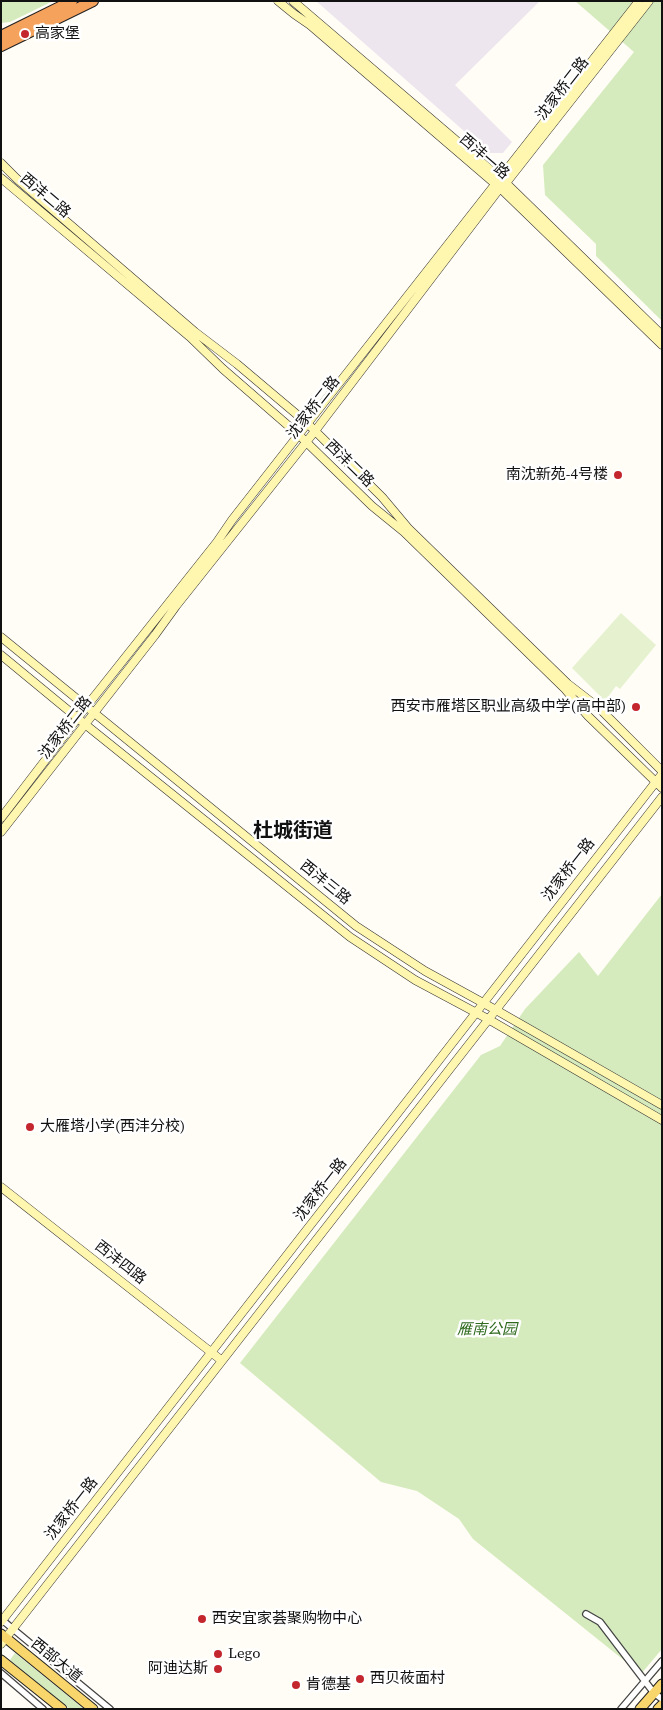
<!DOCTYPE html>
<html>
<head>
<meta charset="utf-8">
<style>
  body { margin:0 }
  #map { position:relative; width:663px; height:1710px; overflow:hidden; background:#fffdf5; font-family:"Source Serif 4",serif }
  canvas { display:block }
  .frame { position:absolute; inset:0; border:2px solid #111; pointer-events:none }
</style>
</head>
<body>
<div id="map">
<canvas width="663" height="1710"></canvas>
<div class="frame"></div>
</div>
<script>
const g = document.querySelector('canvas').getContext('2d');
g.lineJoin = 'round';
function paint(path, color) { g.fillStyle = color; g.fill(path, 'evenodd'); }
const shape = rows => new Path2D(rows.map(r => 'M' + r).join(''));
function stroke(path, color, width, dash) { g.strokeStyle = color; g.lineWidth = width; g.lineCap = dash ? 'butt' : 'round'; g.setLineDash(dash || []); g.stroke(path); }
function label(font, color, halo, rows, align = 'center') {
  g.font = font + ' "Source Serif 4","Noto Sans SC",serif'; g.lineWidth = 5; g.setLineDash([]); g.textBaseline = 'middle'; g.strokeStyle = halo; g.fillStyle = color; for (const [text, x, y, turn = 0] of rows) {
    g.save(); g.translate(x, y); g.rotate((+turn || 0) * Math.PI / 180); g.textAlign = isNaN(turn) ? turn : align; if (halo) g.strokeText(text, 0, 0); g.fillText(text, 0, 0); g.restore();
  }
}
const industrial = shape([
  [316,1,540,1,455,85,512,142,503,153,489,153]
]);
const green = shape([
  [1,1,53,1,10,22,1,23],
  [575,1,662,1,662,321,596,256,596,244,545,195,543,165,634,52],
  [662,894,662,1649,641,1674,473,1539,459,1519,417,1491,381,1482,240,1363,481,1055,500,1046,525,1009,579,952,598,976],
  [15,1653,84,1709,70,1709,10,1660]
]);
const pitch = shape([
  [621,613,656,645,620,689,616,686,605,701,572,668]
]);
const street = shape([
  [586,1614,600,1622,654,1693,662,1699],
  [1,1619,110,1709],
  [1,1673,43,1709],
  [621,1709,662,1661]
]);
const secondary = shape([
  [278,1,294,14,310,25,500,188,662,345],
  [293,1,506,183,662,335],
  [1,163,17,179,195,332,237,364,307,423,382,497,408,528,568,684,599,708,662,771],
  [1,178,190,337,223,369,299,435,372,506,404,532,565,689,588,716,662,788],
  [1,637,356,926,425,971,496,1010,662,1105],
  [1,655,86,725,350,937,415,980,488,1019,662,1120],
  [1,818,86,707,217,542,232,520,318,410,639,1],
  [1,832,155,635,176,606,315,431,500,188,506,183,649,1],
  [1,1187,221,1360],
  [1,1622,662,774],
  [1,1644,662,797]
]);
const primary = shape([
  [1,1634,93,1709],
  [1,1660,62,1709],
  [640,1709,662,1684],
  [658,1709,662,1705]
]);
const highway = shape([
  [1,36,72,1],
  [1,46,93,1]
]);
const markers = [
  [25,34,5,"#c4262e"],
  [618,475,5,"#c4262e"],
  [636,707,5,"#c4262e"],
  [30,1127,5,"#c4262e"],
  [202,1619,5,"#c4262e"],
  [218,1654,5,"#c4262e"],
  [218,1669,5,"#c4262e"],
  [360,1679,5,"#c4262e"],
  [296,1685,5,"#c4262e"]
];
const poiNames = [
  ["高家堡",35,34],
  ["南沈新苑-4号楼",608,475,"right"],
  ["西安市雁塔区职业高级中学(高中部)",626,707,"right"],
  ["大雁塔小学(西沣分校)",40,1127],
  ["西安宜家荟聚购物中心",212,1619],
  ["Lego",228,1654],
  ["阿迪达斯",208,1669,"right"],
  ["西贝莜面村",370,1679],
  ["肯德基",306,1685]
];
const streetNames = [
  ["沈家桥二路",563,89,-52],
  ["西沣一路",484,157,41],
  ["西沣二路",45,196,40],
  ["沈家桥二路",314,408,-52],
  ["西沣二路",349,464,44],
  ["沈家桥二路",66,728,-52],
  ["沈家桥一路",569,870,-52],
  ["西沣三路",325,883,39],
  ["沈家桥一路",321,1190,-52],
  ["西沣四路",120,1263,38],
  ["沈家桥一路",72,1509,-52],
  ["西部大道",56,1661,39]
];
const parkNames = [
  ["雁南公园",487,1330]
];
const districtNames = [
  ["杜城街道",293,832]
];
paint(industrial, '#eee6ef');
paint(green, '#d5ebbd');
paint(pitch, '#e6f2cf');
stroke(street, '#444', 8);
stroke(secondary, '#333', 9);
stroke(primary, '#222', 11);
stroke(highway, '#222', 12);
stroke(street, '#fff', 5.5);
stroke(secondary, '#fff6b0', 8);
stroke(primary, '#f9d66b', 9);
stroke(highway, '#f5a25d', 10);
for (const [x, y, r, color] of markers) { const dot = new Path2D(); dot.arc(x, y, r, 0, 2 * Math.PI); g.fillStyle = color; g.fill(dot); stroke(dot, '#fff', 2); }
label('15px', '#111', '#fff', poiNames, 'left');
label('15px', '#111', '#fff', streetNames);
label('italic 15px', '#2f6b1f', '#fff', parkNames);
label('bold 20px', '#111', '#fff', districtNames);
</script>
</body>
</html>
